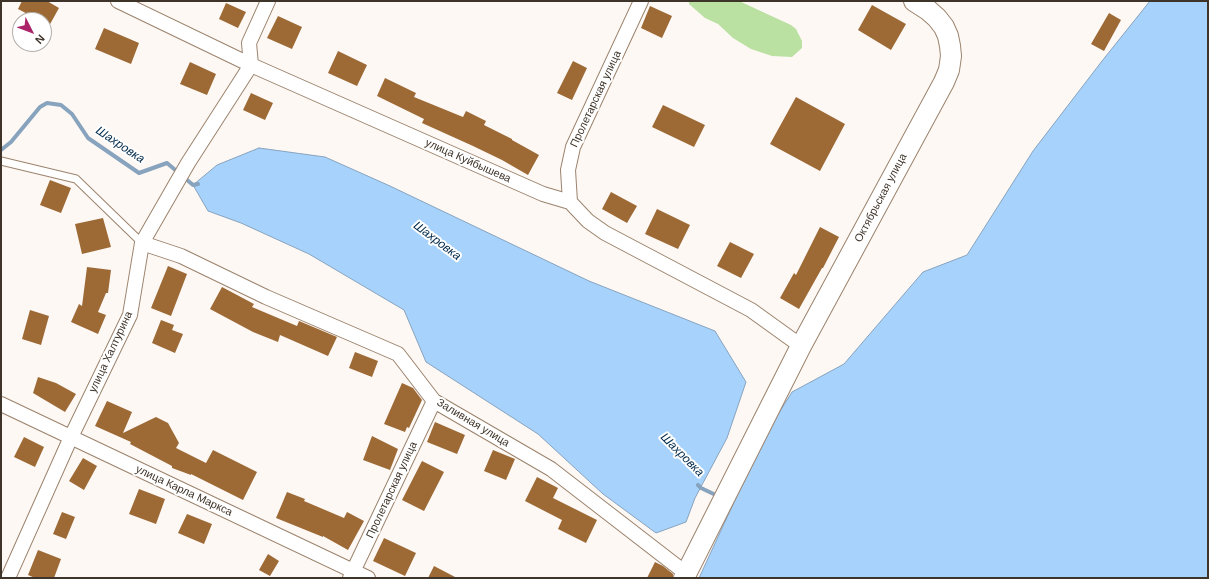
<!DOCTYPE html>
<html>
<head>
<meta charset="utf-8">
<style>
  body { margin:0 }
  #map { position:relative; width:1209px; height:579px; overflow:hidden; background:#fef8f4; font-family:Arial,sans-serif }
  canvas { display:block }
  .frame { position:absolute; inset:0; border:2px solid #3e342a; pointer-events:none }
  .north { position:absolute; left:12px; top:12px; width:40px; height:40px; box-sizing:border-box; background:#fff; border:1px solid #b2aeaa; border-radius:50%; rotate:132deg; font-size:11px; font-weight:700; line-height:16px; text-align:center; color:#3e342a }
  .north::after { content:''; display:block; margin:auto; width:14px; height:18px; background:#aa2369; clip-path:polygon(50% 0,100% 100%,50% 72%,0 100%) }
</style>
</head>
<body>
<div id="map">
<canvas width="1209" height="579"></canvas>
<div class="frame"></div>
<div class="north">N</div>
</div>
<script>
const g = document.querySelector('canvas').getContext('2d');
g.lineJoin = 'round';
function paint(path, color) { g.fillStyle = color; g.fill(path, 'evenodd'); }
const shape = rows => new Path2D(rows.map(r => 'M' + r).join(''));
function stroke(path, color, width, dash) { g.strokeStyle = color; g.lineWidth = width; g.lineCap = dash ? 'butt' : 'round'; g.setLineDash(dash || []); g.stroke(path); }
function label(font, color, halo, rows, align = 'center') {
  g.font = font + ' Arial,sans-serif'; g.lineWidth = 4; g.setLineDash([]); g.textBaseline = 'middle'; g.strokeStyle = halo; g.fillStyle = color; for (const [text, x, y, turn = 0] of rows) {
    g.save(); g.translate(x, y); g.rotate((+turn || 0) * Math.PI / 180); g.textAlign = isNaN(turn) ? turn : align; if (halo) g.strokeText(text, 0, 0); g.fillText(text, 0, 0); g.restore();
  }
}
const green = shape([
  [689,1,739,1,791,25,796,29,802,41,802,48,792,57,772,56,751,49,733,38,718,24,705,18,689,4]
]);
const water = shape([
  [1150,1,1208,1,1208,578,699,578,765,435,792,392,844,364,923,272,967,255,1033,151,1102,61,1150,1],
  [259,148,325,157,390,186,589,281,715,331,746,382,727,438,695,498,686,522,656,533,603,494,538,434,426,362,404,310,309,254,241,223,208,211,193,185,217,165,259,148]
]);
const stream = shape([
  [1,150,11,142,40,107,47,103,61,105,72,114,88,138,139,173,167,163,193,185,198,184],
  [698,485,701,488,720,497]
]);
const building = shape([
  [22,1,47,1,59,8,49,26,44,23,44,20,39,20,18,9],
  [226,3,246,12,238,28,219,19],
  [872,5,906,24,891,50,858,30],
  [650,6,672,16,662,38,641,28],
  [1109,13,1121,20,1104,51,1091,44],
  [278,16,302,27,292,49,267,38],
  [104,28,139,43,131,64,95,49],
  [338,51,367,65,357,86,328,73],
  [573,61,587,68,572,100,557,93],
  [190,62,216,74,207,95,180,84],
  [385,78,416,93,414,97,463,117,466,111,486,121,484,125,512,139,512,140,539,155,528,175,502,160,473,146,422,123,424,119,377,96],
  [251,93,273,103,265,120,243,110],
  [796,97,845,124,820,171,770,144],
  [663,105,705,125,694,147,652,127],
  [50,180,71,188,61,213,40,205],
  [611,192,637,206,627,223,602,209],
  [657,209,690,225,678,249,645,234],
  [103,218,111,247,82,254,75,224],
  [820,227,839,237,823,268,822,268,799,309,780,298,794,273,796,275],
  [730,242,754,254,741,278,717,266],
  [168,266,187,274,171,316,151,308],
  [87,267,111,270,108,293,106,293,98,312,106,315,98,334,71,322,79,304,82,306],
  [222,287,254,304,252,307,297,326,299,321,337,337,328,356,280,335,278,342,253,332,210,309],
  [30,310,49,316,41,345,22,339],
  [161,320,174,325,172,330,183,334,175,353,152,343],
  [355,352,378,361,372,377,349,368],
  [38,377,56,383,76,394,65,412,33,393],
  [402,383,413,388,422,400,409,428,407,427,405,432,384,424],
  [107,401,132,412,123,433,156,417,168,423,179,443,176,448,206,463,213,450,257,472,243,500,191,474,191,475,172,468,172,466,130,444,131,442,95,426],
  [435,422,465,435,457,454,427,442],
  [372,436,398,449,390,470,363,460],
  [24,437,44,447,35,467,14,457],
  [493,450,515,459,506,480,484,471],
  [83,458,97,466,84,490,69,481],
  [422,461,444,472,424,511,402,500],
  [537,477,558,488,553,498,597,520,586,543,558,529,562,520,525,501],
  [139,489,165,499,156,524,129,514],
  [287,492,305,499,304,501,344,518,347,512,364,521,348,550,323,536,323,537,276,518],
  [62,512,75,517,66,539,53,534],
  [187,514,212,524,204,544,178,533],
  [384,538,416,553,405,576,373,561],
  [38,550,61,559,54,578,35,578,28,575],
  [268,554,279,561,270,576,259,570],
  [655,562,663,566,673,574,673,578,647,578],
  [434,566,457,578,428,578]
]);
const lane = shape([
  [1,161,76,179,142,243]
]);
const street = shape([
  [118,1,251,65,543,194,570,202,588,221,605,233,751,310,801,346],
  [570,202,568,170,573,147,641,1],
  [142,243,181,256,266,297,398,354,434,401,551,469,687,574],
  [1,404,368,578],
  [8,578,71,437,130,315,142,243,188,163,251,65,249,43,268,1],
  [350,578,434,401]
]);
const secondary = shape([
  [684,578,801,346,944,82,949,70,951,56,950,46,948,36,944,27,937,18,928,10,914,1]
]);
const streetNames = [
  ["Пролетарская улица",596,99,-65],
  ["улица Куйбышева",468,161,24],
  ["Октябрьская улица",881,198,-62],
  ["улица Халтурина",111,352,-65],
  ["Заливная улица",473,423,31],
  ["Пролетарская улица",392,490,-65],
  ["улица Карла Маркса",184,491,25]
];
const waterNames = [
  ["Шахровка",120,145,34],
  ["Шахровка",437,241,37],
  ["Шахровка",682,455,45]
];
paint(green, '#bae0a2');
paint(water, '#a6d2fc');
stroke(water, '#87a3bd', 1);
stroke(stream, '#87a3bd', 4);
paint(building, '#9d6a36');
stroke(lane, '#9b836d', 9);
stroke(street, '#9b836d', 16);
stroke(secondary, '#9b836d', 22);
stroke(lane, '#fff', 7);
stroke(street, '#fff', 14);
stroke(secondary, '#fff', 20);
label('11px', '#3e342a', '#fff', streetNames);
label('italic 12px', '#012a4b', '#fff', waterNames);
</script>
</body>
</html>
